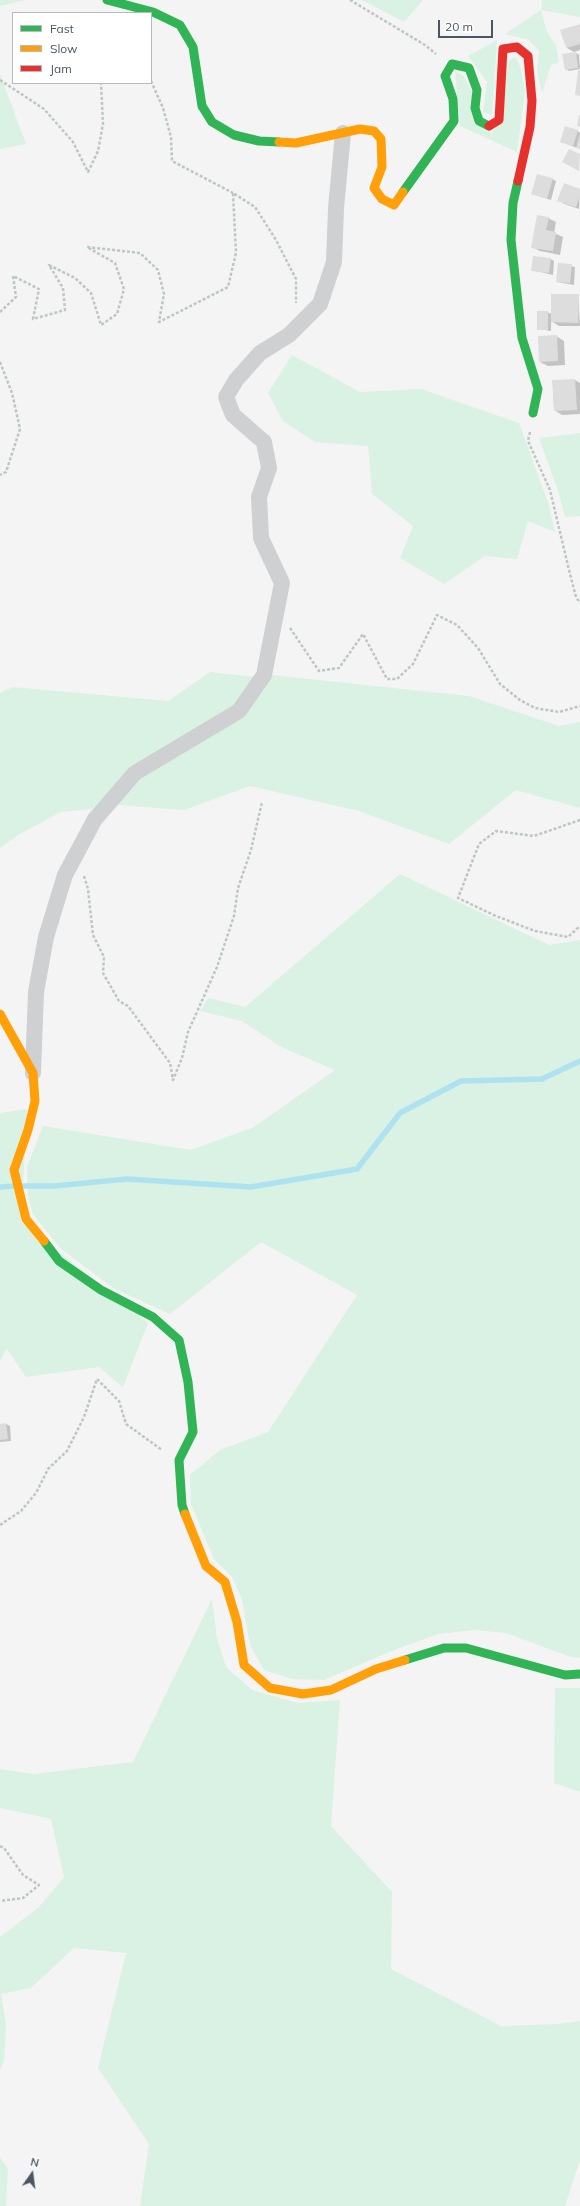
<!DOCTYPE html>
<html>
<head>
<meta charset="utf-8">
<style>
  body { margin:0 }
  #map { position:relative; width:580px; height:2206px; overflow:hidden; background:#f4f4f4; font-family:Mulish,sans-serif }
  canvas { display:block }
  .legend { position:absolute; left:12px; top:12px; width:140px; height:72px; box-sizing:border-box; background:#fff; border:1px solid #b7bbc0; margin:0; padding:5px 7px; list-style:none; font-size:12px; color:#4a5661 }
  .legend li { display:flex; align-items:center; gap:8px; height:20px }
  .legend b { width:20px; border:1px solid #b7bbc0 }
  .north { position:absolute; left:12px; top:2154px; width:40px; height:40px; -webkit-text-stroke:3px #fff; paint-order:stroke; rotate:14deg; font-size:11px; font-weight:700; line-height:16px; text-align:center; color:#4a5661 }
  .north::after { content:''; display:block; margin:auto; width:14px; height:18px; background:#4a5661; clip-path:polygon(50% 0,100% 100%,50% 72%,0 100%) }
  .scale { position:absolute; left:438px; top:20px; width:55px; height:18px; box-sizing:border-box; border:2px solid #4a5661; border-top:0; padding-left:5px; font-size:12px; line-height:14px; white-space:nowrap; color:#4a5661; -webkit-text-stroke:3px #fff; paint-order:stroke }
</style>
</head>
<body>
<div id="map">
<canvas width="580" height="2206"></canvas>
<ul class="legend">
<li><b style="height:5px;background:#30b455"></b>Fast</li>
<li><b style="height:5px;background:#ff9f0a"></b>Slow</li>
<li><b style="height:5px;background:#e5322d"></b>Jam</li>
</ul>
<div class="north">N</div>
<div class="scale">20 m</div>
</div>
<script>
const g = document.querySelector('canvas').getContext('2d');
g.lineJoin = 'round';
function paint(path, color) { g.fillStyle = color; g.fill(path, 'evenodd'); }
const shape = rows => new Path2D(rows.map(r => 'M' + r).join(''));
function stroke(path, color, width, dash) { g.strokeStyle = color; g.lineWidth = width; g.lineCap = dash ? 'butt' : 'round'; g.setLineDash(dash || []); g.stroke(path); }
const green = shape([
  [0,0,25,0,0,6],
  [362,0,423,0,404,22],
  [542,0,580,0,580,17,541,10,547,32,556,45,559,62,551,65,542,93,537,71,539,51,529,40,505,34,541,10],
  [497,40,492,115,483,112,487,82,468,56],
  [516,57,521,69,525,91,517,152,460,126,455,71,464,76,492,135,509,60],
  [0,74,26,144,0,149],
  [292,355,360,392,421,389,519,423,549,505,555,532,528,521,517,559,485,556,444,584,400,558,413,526,372,494,368,446,315,442,283,421,268,393],
  [580,433,580,516,565,517,559,494,539,438],
  [210,672,256,677,235,709,108,793,92,809,61,812,18,835,0,848,0,693,13,687,168,701],
  [271,675,469,696,559,726,580,722,580,808,516,790,449,844,359,811,250,786,184,810,117,805,142,778,241,718],
  [400,874,549,945,580,940,580,1658,571,1657,506,1633,474,1630,438,1634,394,1650,324,1680,292,1679,264,1670,250,1645,242,1599,232,1577,214,1559,191,1504,190,1475,220,1450,268,1432,357,1295,261,1242,170,1314,113,1288,60,1248,33,1214,28,1197,27,1167,43,1126,191,1150,254,1127,335,1070,281,1047,242,1021,200,1011,208,998,245,1007],
  [27,1109,21,1222,148,1323,123,1387,99,1367,26,1377,7,1349,0,1361,0,1113],
  [212,1599,217,1639,226,1667,252,1690,298,1703,340,1700,331,1826,392,1892,391,1969,501,2026,558,2024,580,2021,580,2160,565,2206,140,2206,149,2144,98,2068,126,1953,74,1948,31,1988,1,1994,6,2025,4,2060,0,2070,0,1937,39,1907,64,1877,51,1819,0,1808,0,1769,33,1774,133,1762],
  [555,1688,580,1688,580,1792,554,1783],
  [0,2158,8,2168,6,2206,0,2206]
]);
const shadow = shape([
  [580,25,580,50,574,52,567,48],
  [576,53,579,55,580,69,569,71,566,69],
  [578,131,580,133,580,149,561,142],
  [552,179,556,181,551,200,532,194],
  [580,190,579,209,562,203],
  [548,218,556,222,554,233,563,237,560,255,540,251,532,247],
  [551,259,554,261,553,275,532,270],
  [559,264,575,267,574,285,557,282],
  [578,295,580,326,559,326,551,321,551,331,538,329,547,312,552,314],
  [556,336,564,341,565,365,548,366,540,362],
  [575,380,580,383,580,414,562,415,554,410,553,381],
  [6,1424,10,1426,11,1441,0,1442,0,1425]
]);
const stream = shape([
  [22,1186,54,1186,127,1179,251,1187,357,1169,400,1113,461,1081,542,1079,580,1061],
  [0,1187,14,1186]
]);
const building = shape([
  [580,24,580,44,566,48,560,30],
  [576,52,578,68,565,70,562,54],
  [578,70,580,70,580,96,575,95],
  [579,115,580,115,580,127,577,126],
  [565,126,578,130,573,146,560,142],
  [580,134,580,149,576,148],
  [569,149,580,154,579,171,562,162],
  [537,174,553,178,547,199,531,194],
  [564,183,580,189,580,196,576,207,557,201],
  [537,215,549,217,546,230,556,232,553,251,531,248],
  [533,256,551,258,549,273,531,271],
  [558,263,572,264,570,283,556,282],
  [551,294,579,294,578,323,551,322],
  [537,311,548,311,548,330,537,330],
  [557,335,558,361,539,362,538,336],
  [575,379,577,410,554,411,552,380],
  [6,1423,8,1439,0,1440,0,1424]
]);
const path = shape([
  [350,0,425,45,436,54],
  [0,80,44,109,73,142,88,172,98,151,103,124,101,83],
  [151,81,163,108,171,137,172,161,233,193],
  [0,312,16,297,13,276,39,289,33,319,65,310,63,288,49,265,75,278,91,293,101,325,117,314,124,289,115,263,87,247,140,253,158,270,164,294,159,322,228,287,236,253,233,193,255,207,276,240,296,279,296,303],
  [0,362,12,393,20,429,6,472,0,475],
  [530,432,528,441,550,490,569,570,576,597,580,603],
  [290,628,319,671,339,668,363,634,387,679,397,679,413,664,437,615,457,625,478,648,500,684,520,700,535,708,559,712,580,706],
  [580,820,534,836,496,831,479,844,458,898,496,916,535,931,568,937,580,926],
  [84,876,88,889,93,935,104,957,103,973,119,1001,128,1006,170,1063,173,1080,182,1058,188,1032,217,967,234,916,238,888,251,850,262,802],
  [0,1525,21,1511,36,1493,48,1469,67,1451,84,1417,97,1379,119,1401,126,1424,162,1450],
  [0,1846,4,1848,23,1875,39,1885,23,1898,0,1901]
]);
const street = shape([
  [33,1073,36,992,46,937,65,875,95,819,135,773,239,711,264,675,282,583,261,538,259,497,269,468,264,442,233,415,226,397,236,380,260,353,289,335,320,304,334,262,336,208,343,133]
]);
const fast = shape([
  [107,0,153,12,180,25,193,47,202,106,212,122,234,135,259,141,279,142],
  [518,181,513,203,511,240,522,338,538,389,533,413],
  [403,192,454,121,453,99,445,76,452,64,469,68,477,90,475,108,479,121,489,126],
  [44,1241,59,1261,101,1290,153,1317,179,1340,188,1382,193,1432,179,1460,182,1505,185,1514],
  [405,1660,444,1648,466,1648,565,1675,580,1674]
]);
const slow = shape([
  [279,142,296,143,360,129,374,131,381,139,382,167,374,188,382,199,394,205,403,192],
  [0,1014,33,1073,35,1101,28,1130,14,1170,26,1219,44,1241],
  [185,1514,206,1566,225,1582,237,1622,244,1665,270,1688,303,1694,331,1690,376,1669,405,1660]
]);
const jam = shape([
  [489,126,499,120,503,49,517,47,528,56,532,101,530,127,518,181]
]);
paint(green, '#d9f2e3');
paint(shadow, '#0003');
stroke(stream, '#aee2f0', 5.5);
paint(building, '#ddddde');
stroke(path, '#bcc7c4', 2.5, [3, 2]);
stroke(street, '#ced0d2', 16);
stroke(fast, '#30b455', 9);
stroke(slow, '#ff9f0a', 9);
stroke(jam, '#e5322d', 9);
</script>
</body>
</html>
